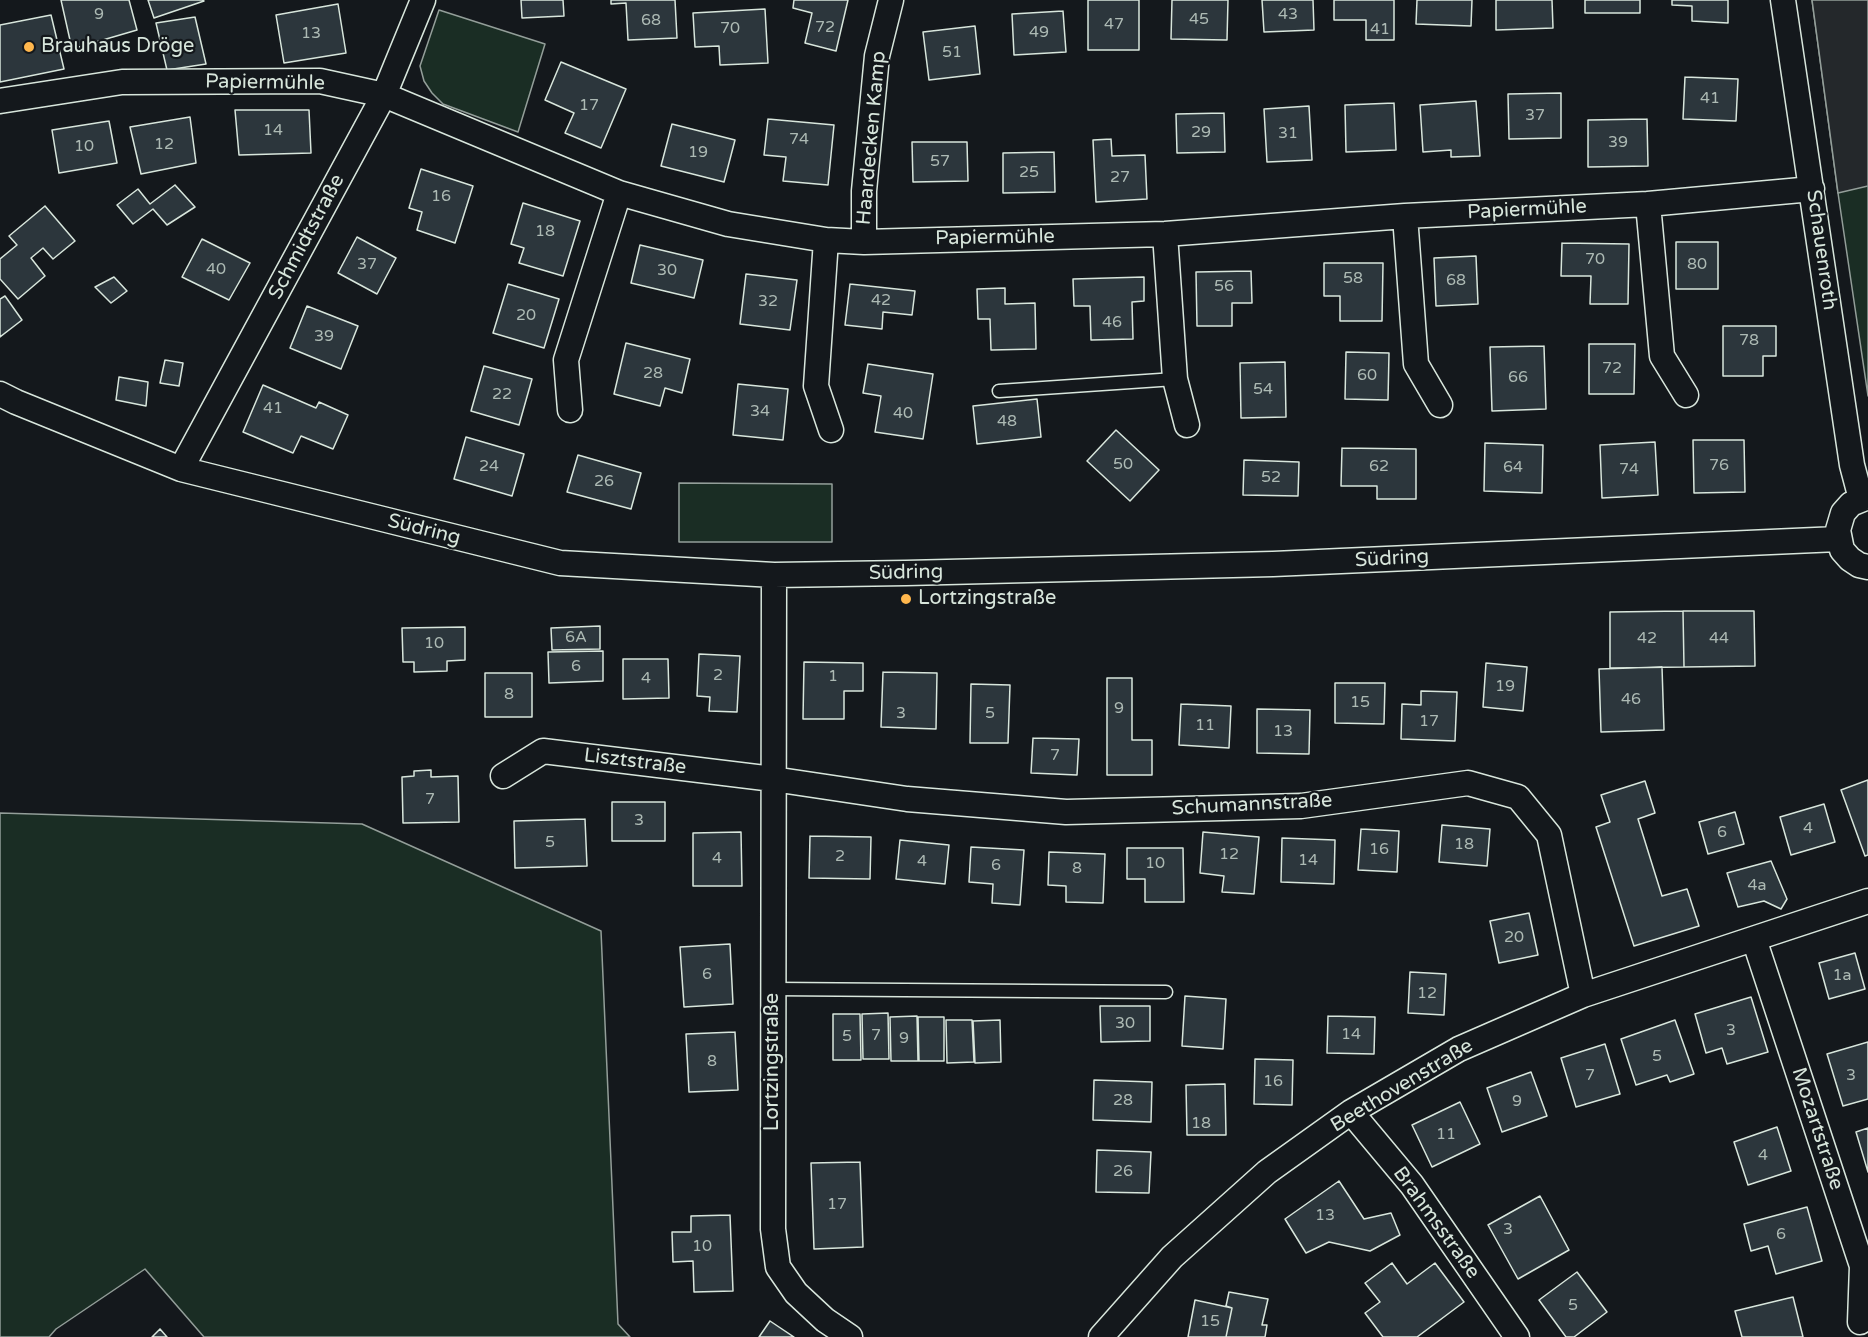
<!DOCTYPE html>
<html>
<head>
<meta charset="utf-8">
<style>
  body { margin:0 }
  canvas { display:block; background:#14181c }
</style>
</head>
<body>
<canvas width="1868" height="1337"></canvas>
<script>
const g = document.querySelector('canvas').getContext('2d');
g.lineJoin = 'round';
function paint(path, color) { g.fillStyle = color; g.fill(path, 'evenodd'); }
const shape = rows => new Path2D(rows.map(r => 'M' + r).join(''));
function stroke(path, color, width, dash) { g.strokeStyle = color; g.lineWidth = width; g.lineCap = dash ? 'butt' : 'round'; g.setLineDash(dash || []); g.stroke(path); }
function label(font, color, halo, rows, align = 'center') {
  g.font = font + ' "Varela Round",sans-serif'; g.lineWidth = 4.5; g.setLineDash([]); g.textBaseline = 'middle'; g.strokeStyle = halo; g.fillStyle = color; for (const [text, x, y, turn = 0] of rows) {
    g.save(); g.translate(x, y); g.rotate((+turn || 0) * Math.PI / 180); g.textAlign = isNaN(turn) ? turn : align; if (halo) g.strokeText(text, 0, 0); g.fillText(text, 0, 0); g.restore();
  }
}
const green = shape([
  [1812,0,1868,0,1868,396,1838,193,1812,0],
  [439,10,545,44,518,132,443,104,432,93,424,81,420,66,439,10],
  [679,483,832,484,832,542,679,542,679,483],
  [0,813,362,824,601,931,618,1324,630,1337,204,1337,145,1269,56,1329,49,1337,0,1337,0,813]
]);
const parking = shape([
  [1812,0,1868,0,1868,186,1838,193,1812,0]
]);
const building = shape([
  [61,0,129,0,137,30,72,49,61,0],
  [148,0,203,0,204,1,154,18,148,0],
  [521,0,563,0,564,16,522,18,521,0],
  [611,0,675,0,677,38,628,40,626,3,611,4,611,0],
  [794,0,848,0,836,51,805,43,812,13,793,8,794,0],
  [1088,0,1139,0,1139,50,1088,50,1088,0],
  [1172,0,1228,0,1227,40,1171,39,1172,0],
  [1262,0,1313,0,1314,30,1264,32,1262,0],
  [1334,0,1394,0,1394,40,1366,40,1366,20,1334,20,1334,0],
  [1417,0,1472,0,1471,26,1416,24,1417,0],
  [1496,0,1552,0,1553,28,1496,30,1496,0],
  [1585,0,1640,0,1640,13,1585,13,1585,0],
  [1672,0,1728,0,1728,23,1692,21,1692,6,1672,5,1672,0],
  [338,4,346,53,284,63,276,15,338,4],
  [765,9,768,63,720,65,719,46,695,47,693,13,765,9],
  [1063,11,1066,52,1014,55,1012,14,1063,11],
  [51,15,64,69,0,82,0,25,51,15],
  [195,17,206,64,167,70,156,23,195,17],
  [975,26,980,74,929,80,923,32,975,26],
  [561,62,626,89,601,148,565,133,574,113,545,100,561,62],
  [1685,77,1738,79,1736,121,1683,119,1685,77],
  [1561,93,1561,138,1509,139,1508,94,1561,93],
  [1476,101,1480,156,1451,157,1451,150,1423,152,1420,105,1476,101],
  [1394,103,1396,150,1346,152,1345,105,1394,103],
  [1309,106,1312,160,1267,162,1264,109,1309,106],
  [235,110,309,110,311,153,239,155,235,110],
  [1224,113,1225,152,1177,153,1176,114,1224,113],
  [190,117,196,163,141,174,130,127,190,117],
  [768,119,834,125,828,185,783,181,786,157,764,155,768,119],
  [1647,119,1648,166,1588,167,1588,120,1647,119],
  [109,121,117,163,59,173,52,130,109,121],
  [672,124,735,140,724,182,661,166,672,124],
  [1111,139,1112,156,1145,155,1147,199,1096,202,1093,140,1111,139],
  [912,142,967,142,968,181,913,182,912,142],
  [1054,152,1055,192,1003,193,1003,153,1054,152],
  [421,169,473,186,455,243,417,230,422,212,409,208,421,169],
  [175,185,195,207,167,225,153,209,133,224,117,205,138,189,150,204,175,185],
  [523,203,580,221,563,276,519,263,524,248,511,244,523,203],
  [45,206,75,241,53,259,43,248,31,258,45,276,18,299,0,279,0,259,17,245,9,236,45,206],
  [357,237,396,258,377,294,338,273,357,237],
  [202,239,250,263,229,300,182,277,202,239],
  [1676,242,1718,242,1718,289,1676,289,1676,242],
  [1562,243,1629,244,1628,304,1590,304,1591,276,1561,276,1562,243],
  [640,245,703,260,694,298,631,283,640,245],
  [1476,256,1478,304,1436,306,1434,258,1476,256],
  [1324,263,1383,263,1382,321,1340,321,1340,296,1324,296,1324,263],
  [1251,271,1252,303,1232,303,1232,326,1197,326,1196,272,1251,271],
  [746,274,797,280,790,330,740,324,746,274],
  [114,277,127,291,111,303,95,287,114,277],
  [1144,277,1144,301,1132,302,1133,339,1091,340,1090,306,1074,306,1073,279,1144,277],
  [508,284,559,299,544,348,493,333,508,284],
  [850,284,915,291,912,315,883,312,882,329,845,325,850,284],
  [1005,288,1005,304,1035,303,1036,349,991,350,990,319,978,319,977,289,1005,288],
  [5,296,22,320,0,337,0,299,5,296],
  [307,306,358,326,341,369,290,348,307,306],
  [1723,326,1776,326,1776,356,1763,356,1763,376,1723,376,1723,326],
  [626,343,690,359,682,393,665,388,660,406,614,394,626,343],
  [1589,344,1635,344,1634,394,1589,394,1589,344],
  [1544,346,1546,409,1492,411,1490,347,1544,346],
  [1346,352,1389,353,1388,400,1345,399,1346,352],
  [165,360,183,363,179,386,160,383,165,360],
  [1285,362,1286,417,1241,418,1240,363,1285,362],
  [868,364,933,374,923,439,875,432,881,396,863,393,868,364],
  [484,366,532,379,519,425,471,411,484,366],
  [119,377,148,382,146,406,116,400,119,377],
  [738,384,788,389,783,440,733,435,738,384],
  [263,385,316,408,319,402,348,415,333,449,301,436,293,453,243,432,263,385],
  [1037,399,1041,437,977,444,973,406,1037,399],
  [1116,430,1159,470,1130,501,1087,461,1116,430],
  [466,437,524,454,512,496,454,479,466,437],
  [1693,440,1744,440,1745,492,1694,493,1693,440],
  [1655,442,1658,495,1602,498,1600,445,1655,442],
  [1485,443,1543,445,1542,493,1484,491,1485,443],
  [1342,448,1416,449,1416,499,1377,499,1377,486,1341,486,1342,448],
  [578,455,641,473,631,509,567,492,578,455],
  [1244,460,1299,462,1298,496,1243,495,1244,460],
  [1683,611,1684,667,1610,668,1610,612,1683,611],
  [1683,611,1754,611,1755,666,1684,667,1683,611],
  [600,626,600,649,552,650,551,628,600,626],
  [465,627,465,660,447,661,447,671,414,672,414,662,403,662,402,628,465,627],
  [603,651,603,681,549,683,548,652,603,651],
  [699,654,740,656,737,712,709,711,710,697,697,696,699,654],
  [623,659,668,659,669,698,623,699,623,659],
  [804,662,863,663,863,691,844,691,844,719,803,719,804,662],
  [1486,663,1527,667,1523,711,1483,707,1486,663],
  [1662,667,1664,730,1601,732,1599,669,1662,667],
  [883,672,937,673,936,729,881,727,883,672],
  [485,673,532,673,532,717,485,717,485,673],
  [1107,678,1132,678,1132,740,1152,740,1152,775,1107,775,1107,678],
  [1335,683,1385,683,1384,724,1335,723,1335,683],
  [971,684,1010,685,1008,743,970,743,971,684],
  [1421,691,1457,692,1455,741,1401,739,1402,704,1421,705,1421,691],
  [1181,704,1231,706,1229,748,1179,745,1181,704],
  [1257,709,1310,710,1309,754,1257,753,1257,709],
  [1033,738,1079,739,1077,775,1031,773,1033,738],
  [431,770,431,777,458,776,459,822,403,823,402,777,414,776,414,771,431,770],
  [1868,780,1868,855,1865,856,1841,790,1868,780],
  [1645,781,1655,813,1638,819,1662,896,1687,889,1699,926,1634,946,1596,827,1610,822,1601,795,1645,781],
  [612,802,665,802,665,841,612,841,612,802],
  [1824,804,1835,842,1791,855,1780,817,1824,804],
  [1735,812,1744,844,1708,854,1699,822,1735,812],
  [585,819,587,866,515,868,514,821,585,819],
  [1442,825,1490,829,1487,866,1439,862,1442,825],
  [1361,829,1399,831,1397,872,1358,870,1361,829],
  [741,832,742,886,693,886,693,833,741,832],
  [1203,832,1259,837,1254,894,1222,892,1224,876,1200,873,1203,832],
  [810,836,871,837,870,879,809,878,810,836],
  [1282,838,1335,840,1334,884,1281,882,1282,838],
  [900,840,949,845,945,884,896,879,900,840],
  [971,847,1024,850,1020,905,992,903,993,884,969,882,971,847],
  [1127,848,1183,848,1184,902,1145,902,1145,879,1127,879,1127,848],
  [1049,852,1105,854,1103,903,1066,902,1066,886,1048,885,1049,852],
  [1771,861,1787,899,1781,909,1764,901,1738,907,1727,873,1771,861],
  [1529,913,1538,955,1499,963,1490,921,1529,913],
  [730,944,733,1004,684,1007,680,947,730,944],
  [1855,953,1865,989,1829,999,1819,963,1855,953],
  [1410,972,1446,974,1444,1015,1408,1013,1410,972],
  [1185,996,1226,999,1223,1049,1182,1046,1185,996],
  [1751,997,1768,1052,1727,1064,1722,1048,1706,1053,1695,1014,1751,997],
  [1100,1006,1150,1006,1150,1041,1101,1042,1100,1006],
  [888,1013,889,1059,863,1059,862,1014,888,1013],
  [833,1014,860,1014,861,1060,833,1060,833,1014],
  [917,1016,918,1061,891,1061,890,1017,917,1016],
  [1328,1016,1375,1017,1374,1054,1327,1053,1328,1016],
  [918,1017,944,1017,944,1061,919,1061,918,1017],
  [946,1020,972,1020,974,1062,947,1063,946,1020],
  [1000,1020,1001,1062,975,1063,973,1021,1000,1020],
  [1675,1020,1694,1074,1670,1082,1667,1075,1636,1085,1621,1039,1675,1020],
  [735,1032,738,1090,689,1092,686,1034,735,1032],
  [1868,1042,1868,1099,1843,1106,1827,1054,1868,1042],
  [1605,1044,1620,1094,1576,1107,1561,1058,1605,1044],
  [1255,1059,1293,1060,1292,1105,1254,1104,1255,1059],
  [1531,1072,1547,1116,1502,1132,1487,1088,1531,1072],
  [1094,1080,1152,1082,1151,1122,1093,1120,1094,1080],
  [1225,1084,1226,1135,1187,1135,1186,1085,1225,1084],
  [1460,1102,1480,1144,1432,1167,1412,1125,1460,1102],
  [1777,1127,1791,1171,1748,1185,1734,1142,1777,1127],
  [1868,1128,1868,1172,1856,1132,1868,1128],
  [1097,1150,1151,1152,1149,1193,1096,1192,1097,1150],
  [860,1162,863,1247,814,1249,811,1163,860,1162],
  [1339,1181,1364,1219,1391,1213,1400,1235,1370,1251,1329,1242,1306,1253,1285,1219,1339,1181],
  [1540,1196,1569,1250,1518,1279,1488,1225,1540,1196],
  [1807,1207,1822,1261,1776,1274,1768,1246,1751,1251,1744,1224,1807,1207],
  [730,1215,733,1291,694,1292,693,1261,673,1262,672,1232,691,1232,691,1216,730,1215],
  [1392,1263,1407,1284,1435,1263,1464,1302,1417,1337,1383,1337,1365,1313,1380,1302,1365,1283,1392,1263],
  [1577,1272,1607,1312,1574,1337,1566,1337,1539,1300,1577,1272],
  [1229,1292,1268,1299,1262,1325,1267,1325,1265,1337,1226,1337,1232,1308,1226,1306,1229,1292],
  [1793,1297,1803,1337,1742,1337,1735,1311,1793,1297],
  [1195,1300,1232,1308,1226,1337,1188,1337,1195,1300],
  [770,1321,794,1337,759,1337,770,1321],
  [160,1329,167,1337,152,1337,160,1329]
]);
const lane = shape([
  [999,391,1175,379],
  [773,989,1166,992]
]);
const street = shape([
  [1783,0,1852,465,1861,499],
  [0,101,122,82,320,81,384,95,619,193,728,224,826,240,864,242,1165,234,1405,216,1648,204,1812,189],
  [1648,204,1662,356,1686,395],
  [1405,216,1416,364,1440,405],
  [1165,234,1175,379,1187,425],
  [826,240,816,386,831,430],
  [864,242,864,191,877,56,891,0],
  [0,394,16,402,181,469,560,563,774,575,906,573,1273,564,1838,539],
  [570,410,566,360,619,193],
  [181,469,384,95,423,0],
  [1868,497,1851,504,1843,513,1838,530,1842,550,1850,559,1859,565,1868,567],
  [774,575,773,1229,778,1267,796,1293,825,1320,850,1337],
  [503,776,543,751,773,779,907,799,1066,812,1301,806,1468,783,1518,797,1549,835,1583,995],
  [1754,939,1862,1266,1860,1322],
  [1351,1112,1412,1185,1517,1337],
  [1101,1337,1172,1257,1267,1172,1351,1112,1459,1049,1583,995,1868,901]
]);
const markers = [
  [29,47,6,"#ffb74d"],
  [906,599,6,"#ffb74d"]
];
const numberNames = [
  ["9",99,15],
  ["43",1288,15],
  ["45",1199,20],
  ["68",651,21],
  ["47",1114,25],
  ["72",825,28],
  ["70",730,29],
  ["41",1380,30],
  ["49",1039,33],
  ["13",311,34],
  ["51",952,53],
  ["41",1710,99],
  ["17",589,106],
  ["37",1535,116],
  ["14",273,131],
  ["29",1201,133],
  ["31",1288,134],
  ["74",799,140],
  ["39",1618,143],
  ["12",164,145],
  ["10",84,147],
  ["19",698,153],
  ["57",940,162],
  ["25",1029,173],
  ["27",1120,178],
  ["16",441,197],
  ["18",545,232],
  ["70",1595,260],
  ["37",367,265],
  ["80",1697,265],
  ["40",216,270],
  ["30",667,271],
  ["58",1353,279],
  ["68",1456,281],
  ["56",1224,287],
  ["42",881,301],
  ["32",768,302],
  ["20",526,316],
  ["46",1112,323],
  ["39",324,337],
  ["78",1749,341],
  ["72",1612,369],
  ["28",653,374],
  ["60",1367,376],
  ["66",1518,378],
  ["54",1263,390],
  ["22",502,395],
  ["41",273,409],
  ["34",760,412],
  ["40",903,414],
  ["48",1007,422],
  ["50",1123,465],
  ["76",1719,466],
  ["24",489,467],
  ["62",1379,467],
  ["64",1513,468],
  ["74",1629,470],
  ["52",1271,478],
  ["26",604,482],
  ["6A",576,638],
  ["42",1647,639],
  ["44",1719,639],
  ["10",434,644],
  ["6",576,667],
  ["2",718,676],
  ["1",833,677],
  ["4",646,679],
  ["19",1505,687],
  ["8",509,695],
  ["46",1631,700],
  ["15",1360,703],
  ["9",1119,709],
  ["3",901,714],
  ["5",990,714],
  ["17",1429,722],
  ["11",1205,726],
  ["13",1283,732],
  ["7",1055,756],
  ["7",430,800],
  ["3",639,821],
  ["4",1808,829],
  ["6",1722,833],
  ["5",550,843],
  ["18",1464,845],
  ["16",1379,850],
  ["12",1229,855],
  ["2",840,857],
  ["4",717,859],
  ["14",1308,861],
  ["4",922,862],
  ["10",1155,864],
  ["6",996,866],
  ["8",1077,869],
  ["4a",1757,886],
  ["20",1514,938],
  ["6",707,975],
  ["1a",1842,976],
  ["12",1427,994],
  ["30",1125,1024],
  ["3",1731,1031],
  ["14",1351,1035],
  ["7",876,1036],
  ["5",847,1037],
  ["9",904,1039],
  ["5",1657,1057],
  ["8",712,1062],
  ["7",1590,1076],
  ["3",1851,1076],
  ["16",1273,1082],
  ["28",1123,1101],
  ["9",1517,1102],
  ["18",1201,1124],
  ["11",1446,1135],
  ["4",1763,1156],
  ["26",1123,1172],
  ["17",837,1205],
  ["13",1325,1216],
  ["3",1508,1230],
  ["6",1781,1235],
  ["10",702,1247],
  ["5",1573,1306],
  ["15",1210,1322]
];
const poiNames = [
  ["Brauhaus Dröge",41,47],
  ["Lortzingstraße",918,599]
];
const streetNames = [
  ["Papiermühle",265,83,1],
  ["Haardecken Kamp",872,138,-85],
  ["Papiermühle",1527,210,-3],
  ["Schmidtstraße",307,237,-62],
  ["Papiermühle",995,238,-1],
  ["Schauenroth",1821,250,82],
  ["Südring",424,530,14],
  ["Südring",1392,559,-3],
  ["Südring",906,573,-1],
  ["Lisztstraße",635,762,7],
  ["Schumannstraße",1252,805,-3],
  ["Lortzingstraße",773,1062,-90],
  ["Beethovenstraße",1402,1086,-31],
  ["Mozartstraße",1817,1129,72],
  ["Brahmsstraße",1436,1223,54]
];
paint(green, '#1a2d24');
stroke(green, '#939e99', 1.5);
paint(parking, '#24282b');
stroke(parking, '#939e99', 1.5);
paint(building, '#2c363c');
stroke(building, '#d8e6dc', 1.5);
stroke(lane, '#d8e6dc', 15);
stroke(street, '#d8e6dc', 27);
stroke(lane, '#14181c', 12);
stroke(street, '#14181c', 24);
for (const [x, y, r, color] of markers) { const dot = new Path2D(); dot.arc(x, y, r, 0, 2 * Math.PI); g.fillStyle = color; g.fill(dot); stroke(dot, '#14181c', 2); }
label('16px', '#adbab4', null, numberNames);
label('20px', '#d8e6dc', '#14181c', poiNames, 'left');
label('20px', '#d8e6dc', '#14181c', streetNames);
</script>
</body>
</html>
